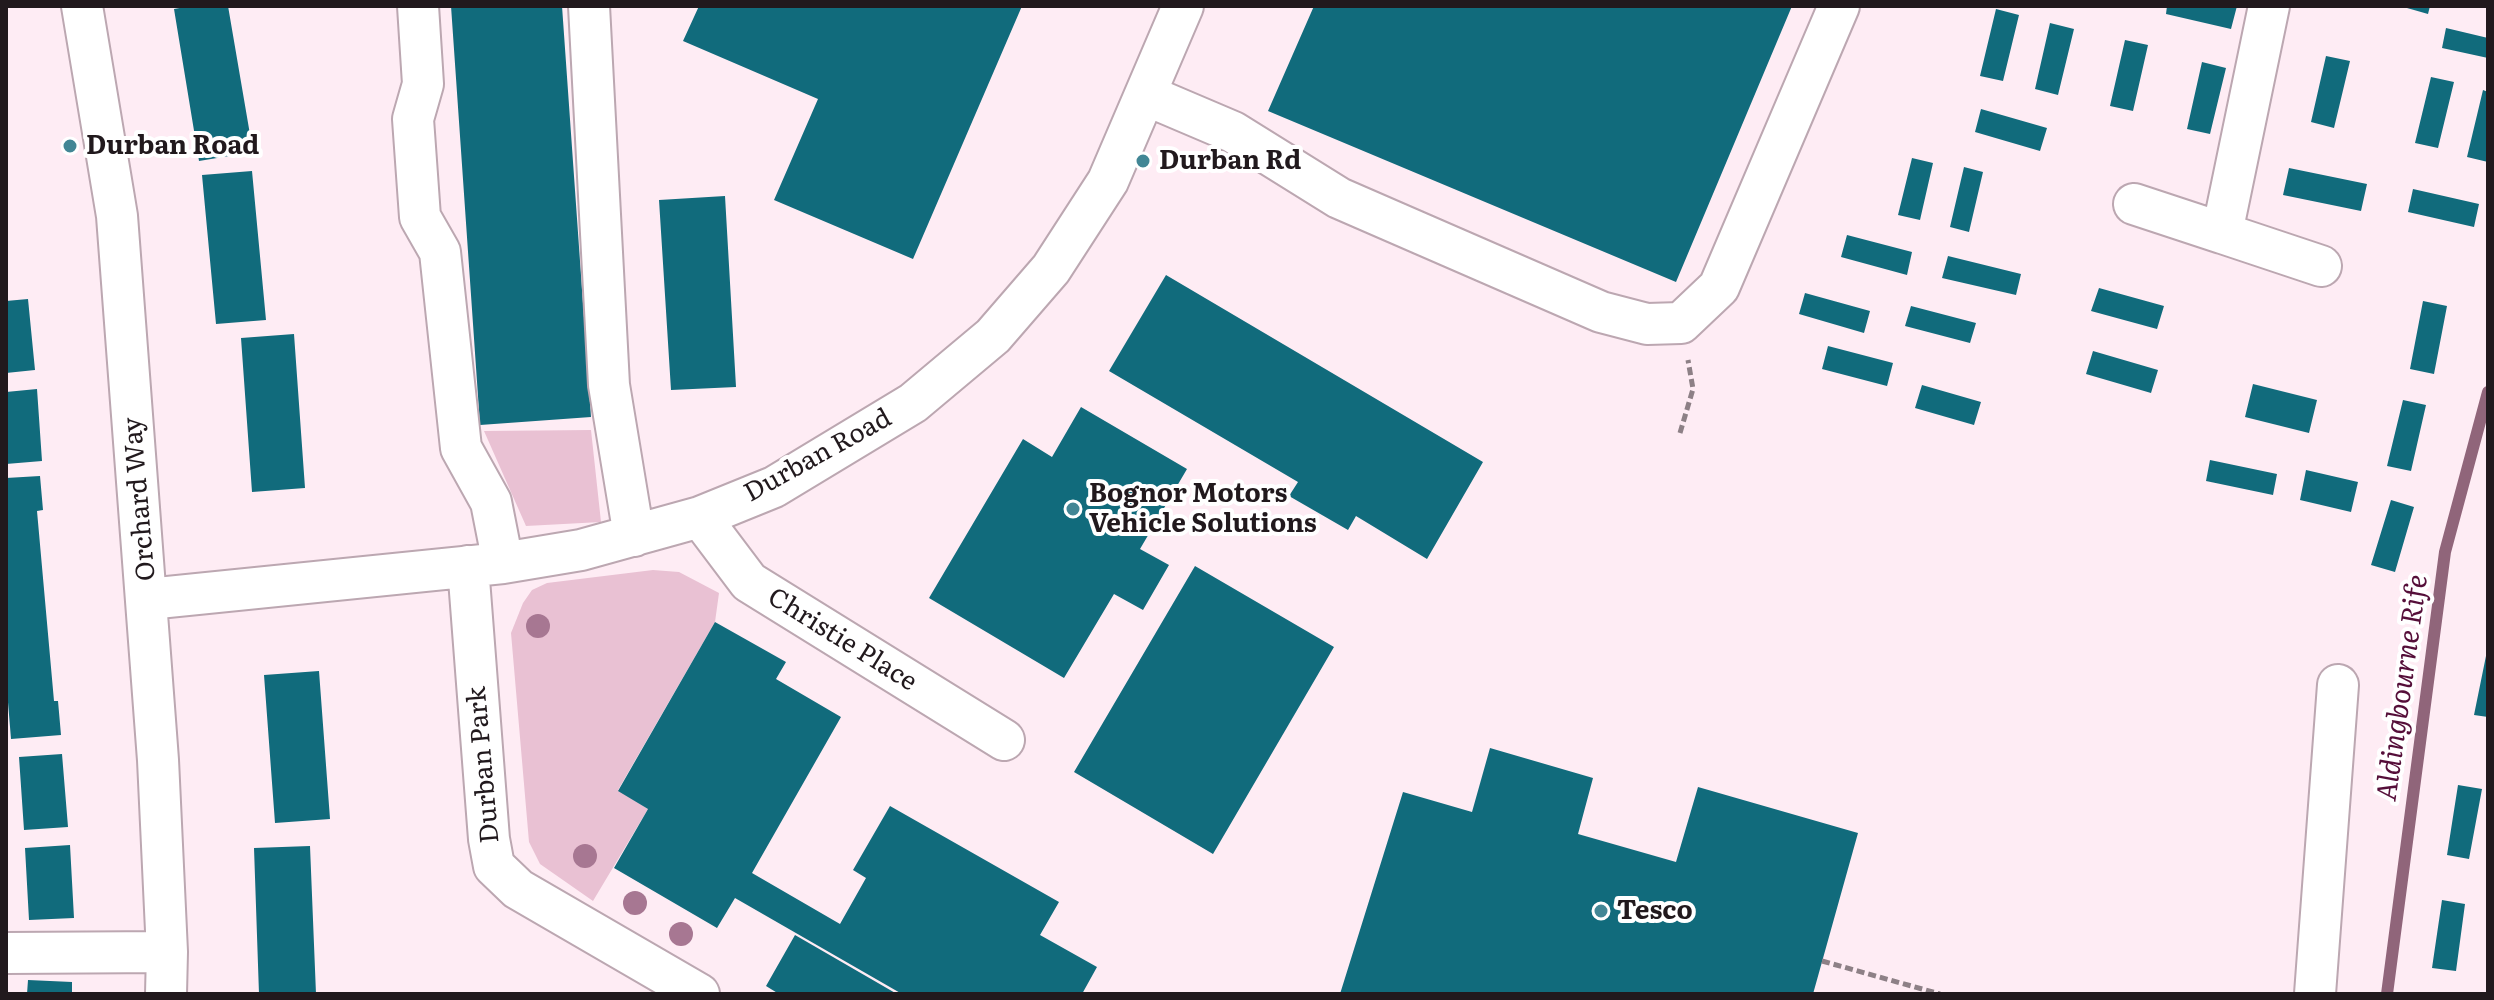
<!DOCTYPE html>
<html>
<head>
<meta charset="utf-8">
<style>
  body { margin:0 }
  #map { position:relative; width:2494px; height:1000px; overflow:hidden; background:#feecf4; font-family:Literata,serif }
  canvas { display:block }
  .frame { position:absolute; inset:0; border:8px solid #21191d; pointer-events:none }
</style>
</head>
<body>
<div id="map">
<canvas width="2494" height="1000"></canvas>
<div class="frame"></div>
</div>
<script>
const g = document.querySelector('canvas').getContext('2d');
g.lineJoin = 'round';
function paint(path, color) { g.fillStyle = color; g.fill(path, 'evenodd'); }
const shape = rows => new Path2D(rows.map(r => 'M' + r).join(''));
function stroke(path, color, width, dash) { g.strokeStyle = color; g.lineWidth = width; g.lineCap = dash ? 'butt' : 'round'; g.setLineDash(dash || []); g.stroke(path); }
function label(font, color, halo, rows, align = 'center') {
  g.font = font + ' Literata,serif'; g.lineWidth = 8; g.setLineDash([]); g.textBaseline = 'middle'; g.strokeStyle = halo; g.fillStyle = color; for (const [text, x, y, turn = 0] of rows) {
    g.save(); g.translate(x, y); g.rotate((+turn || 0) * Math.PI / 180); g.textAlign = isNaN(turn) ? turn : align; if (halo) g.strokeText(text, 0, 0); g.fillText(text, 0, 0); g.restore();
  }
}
const green = shape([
  [591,430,601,522,526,526,484,431],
  [653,570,679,572,719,593,715,622,618,790,648,809,593,901,540,864,529,842,511,633,523,603,532,590,547,583]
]);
const stream = shape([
  [2387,994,2445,552,2488,392]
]);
const building = shape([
  [191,6,228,6,253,152,199,161,174,9],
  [451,6,562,6,591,417,480,425],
  [699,6,1022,6,913,259,774,200,818,99,683,41],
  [1314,6,1792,6,1676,282,1268,111],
  [2167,6,2237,6,2231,29,2166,14],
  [2400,6,2430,6,2428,14],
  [1996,9,2019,15,2003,81,1980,76],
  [2050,23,2074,29,2058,95,2035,89],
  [2446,28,2488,38,2488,58,2442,48],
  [2125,40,2148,45,2133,111,2110,106],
  [2326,56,2350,61,2334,128,2311,122],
  [2202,62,2226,68,2210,134,2187,129],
  [2431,77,2454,82,2438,148,2415,143],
  [2483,90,2488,92,2488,162,2467,157],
  [1981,109,2047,128,2040,151,1975,132],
  [1912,158,1933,163,1920,220,1898,215],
  [1964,167,1983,172,1969,232,1950,227],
  [2289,168,2367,184,2361,211,2283,195],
  [252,171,266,320,216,324,202,175],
  [2413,189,2479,204,2474,227,2408,212],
  [725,196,736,387,671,390,659,200],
  [1847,235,1912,252,1907,275,1841,257],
  [1948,256,2021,274,2016,295,1942,278],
  [1166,275,1483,462,1427,559,1356,516,1348,530,1289,496,1298,482,1109,371],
  [2099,288,2164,306,2157,329,2091,311],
  [1805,293,1870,311,1864,333,1799,314],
  [28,299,35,370,6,373,6,301],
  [2423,301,2447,306,2434,374,2410,369],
  [1911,306,1976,323,1970,343,1905,326],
  [294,334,305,488,252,492,241,338],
  [1828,346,1893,363,1887,386,1822,369],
  [2093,351,2158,370,2151,393,2086,374],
  [2253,384,2317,400,2309,433,2245,417],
  [1922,385,1981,402,1974,425,1915,408],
  [37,389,42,461,6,464,6,392],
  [2403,400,2426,405,2411,471,2387,466],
  [1081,407,1187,469,1140,549,1169,565,1143,610,1114,594,1064,678,929,598,1023,439,1052,457],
  [2210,460,2277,474,2273,495,2206,481],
  [2306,470,2358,482,2351,512,2300,500],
  [40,476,43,510,37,511,54,701,58,701,61,735,11,739,6,678,6,478],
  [2391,500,2414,507,2395,572,2371,565],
  [1195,566,1334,647,1213,854,1074,772],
  [715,622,786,662,776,679,841,717,752,873,840,924,866,878,853,870,890,806,1059,902,1040,935,1097,967,1082,994,902,994,735,898,717,928,614,868,648,809,618,791],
  [2487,651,2488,651,2488,717,2474,715],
  [319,671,330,819,275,823,264,675],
  [1490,748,1593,778,1578,834,1676,862,1698,787,1858,833,1813,994,1340,994,1403,792,1472,812],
  [62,754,68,827,24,830,19,757],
  [2458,785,2482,789,2469,859,2447,855],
  [70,845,74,918,29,920,25,848],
  [310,846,316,994,259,994,254,848],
  [2442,900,2465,904,2456,971,2432,968],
  [795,935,897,994,779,994,766,986],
  [28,980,72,982,72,994,27,994]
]);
const path = shape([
  [1680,433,1693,389,1688,360],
  [1822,961,1940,994]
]);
const minor = shape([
  [82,6,117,216,158,760,167,952,166,994],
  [418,6,423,84,413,119,420,217,440,252,461,448,491,502,503,563],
  [589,6,609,385,634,536],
  [2269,6,2222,233,2321,266],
  [1146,95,1233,132,1339,198,1601,312,1647,324,1681,323,1719,287,1839,6],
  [2134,204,2222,233],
  [700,517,749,582,1004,740],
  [468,566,489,839,494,866,518,889,699,994],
  [148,599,503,563,581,550,700,517,774,487,913,403,993,336,1051,269,1108,181,1183,6],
  [6,953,167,952],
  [2315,994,2338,685]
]);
const trees = [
  [538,626],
  [585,856],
  [635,903],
  [681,934]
];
const markers = [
  [70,146,8,"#428695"],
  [1143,161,8,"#428695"],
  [1073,509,8,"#428695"],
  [1601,911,8,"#428695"]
];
const poiNames = [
  ["Durban Road",86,146],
  ["Durban Rd",1159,161],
  ["Bognor Motors",1089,494],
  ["Vehicle Solutions",1089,524],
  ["Tesco",1617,911]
];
const streetNames = [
  ["Durban Road",818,456,-29],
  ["Orchard Way",140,499,-95],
  ["Christie Place",842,640,32],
  ["Durban Park",484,765,-95]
];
const waterNames = [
  ["Aldingbourne Rife",2403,688,-82]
];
paint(green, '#e9c1d3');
stroke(stream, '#90657a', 12);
paint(building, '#116b7c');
stroke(minor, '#bca7b1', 44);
stroke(path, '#8d8086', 5, [8, 4]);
stroke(minor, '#fff', 40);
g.fillStyle = '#a77792';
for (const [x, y] of trees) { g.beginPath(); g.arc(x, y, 12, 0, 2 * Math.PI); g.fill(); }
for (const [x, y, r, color] of markers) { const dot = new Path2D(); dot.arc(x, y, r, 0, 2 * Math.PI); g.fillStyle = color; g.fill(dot); stroke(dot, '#fff', 3); }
label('bold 26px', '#21191d', '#fff', poiNames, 'left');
label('26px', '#21191d', '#fff', streetNames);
label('italic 28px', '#550e39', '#fff', waterNames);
</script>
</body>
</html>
